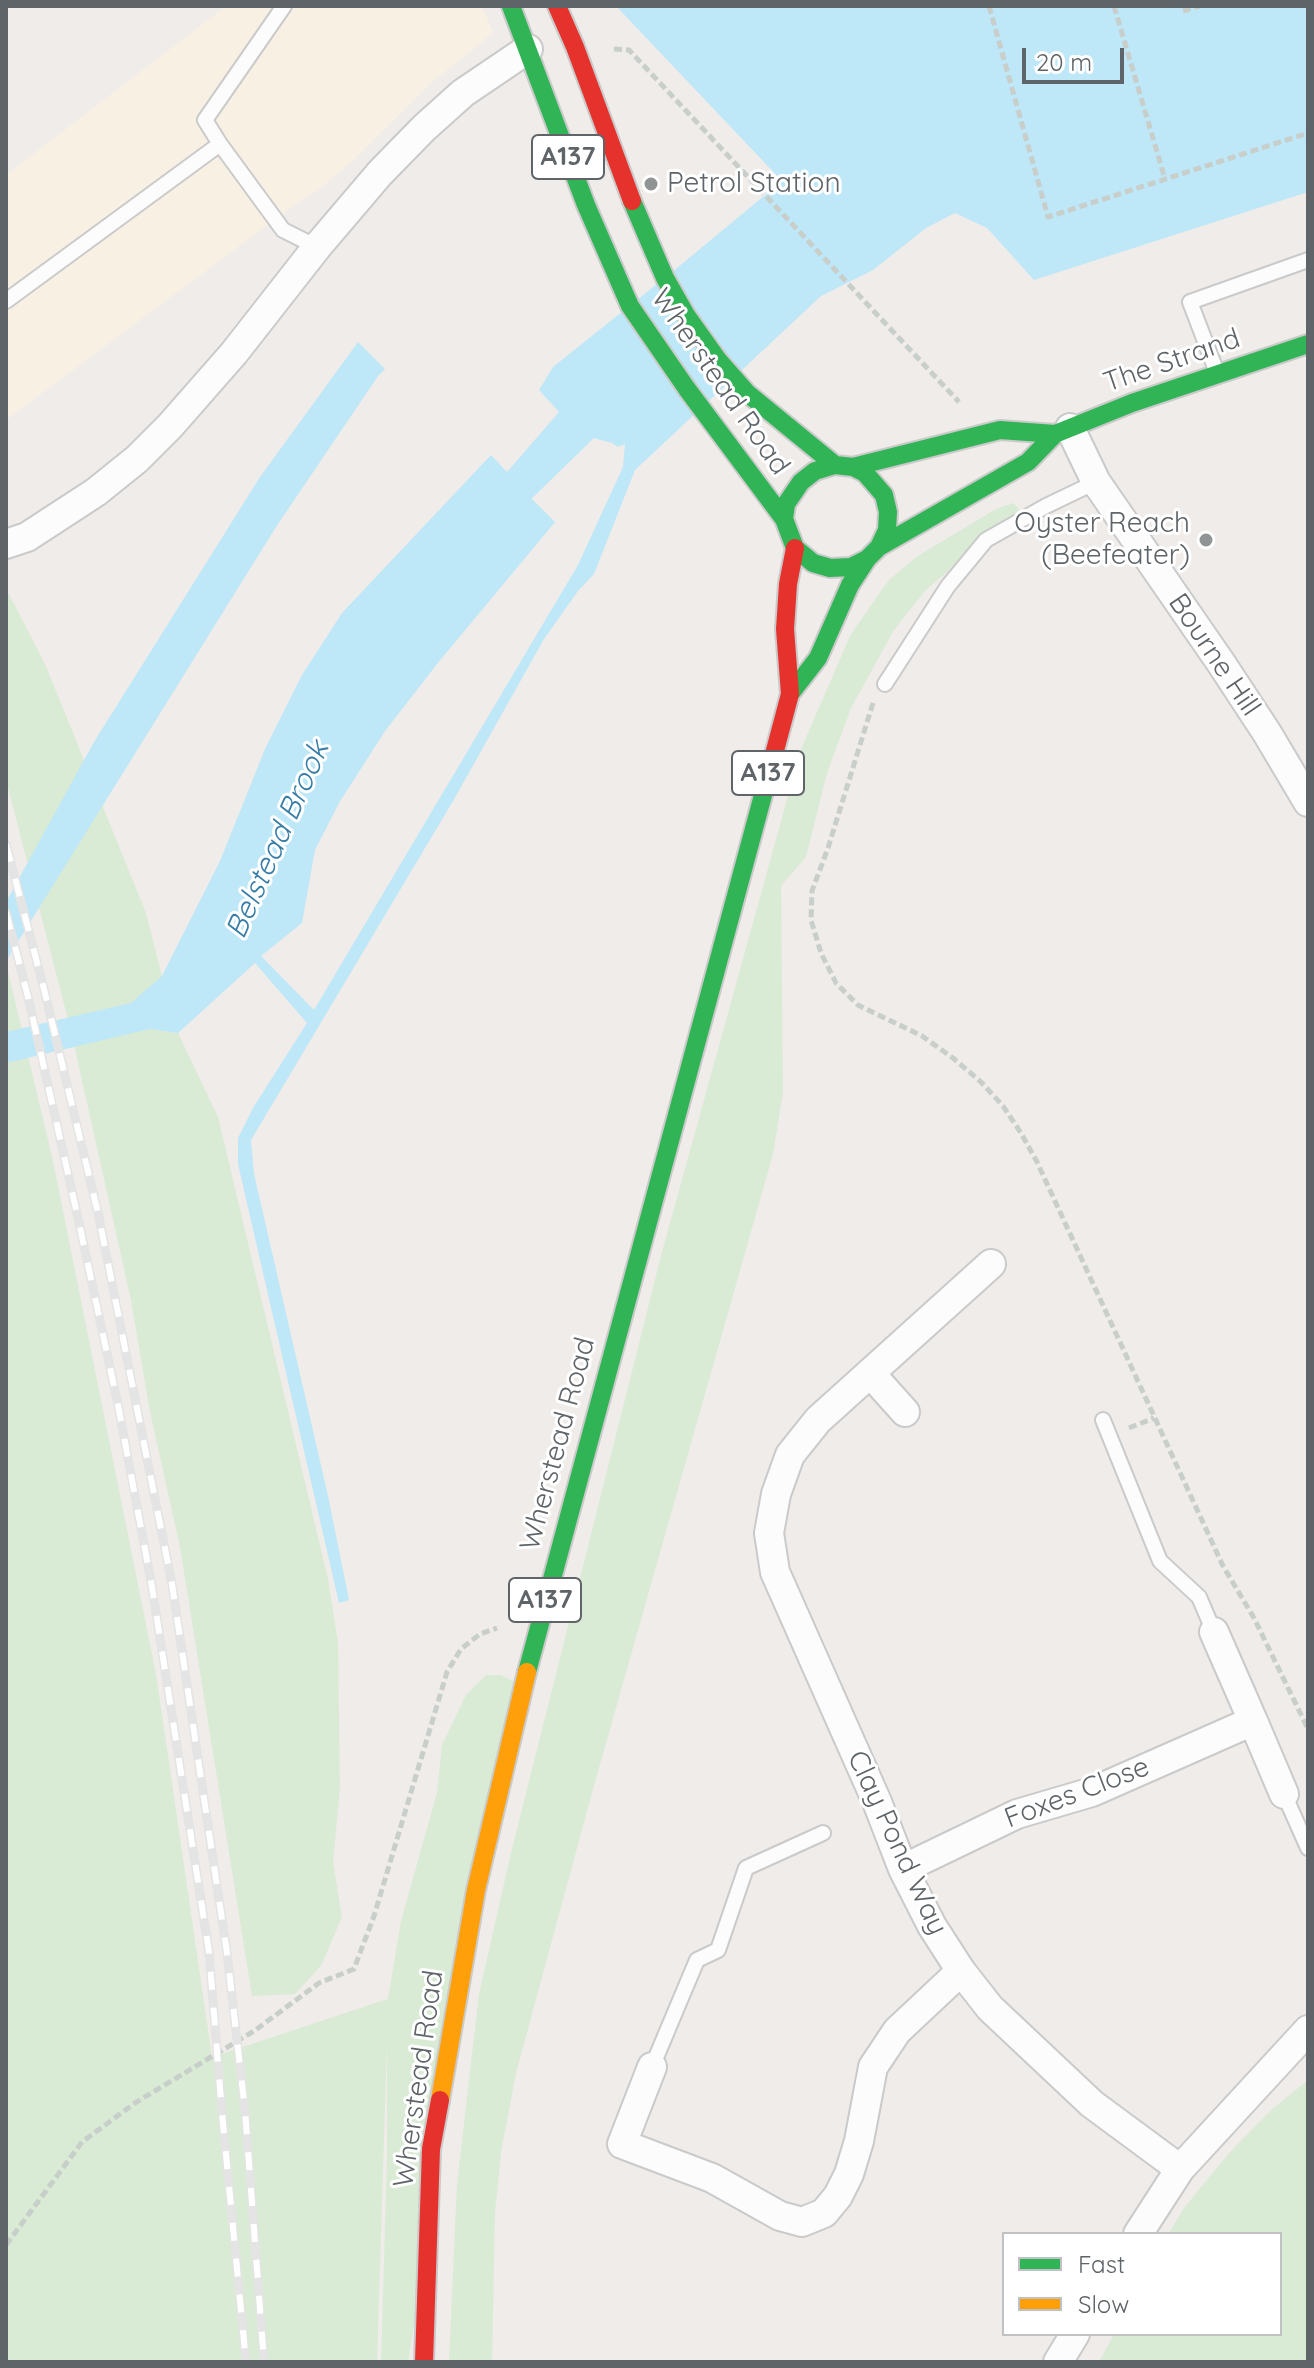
<!DOCTYPE html>
<html>
<head>
<meta charset="utf-8">
<style>
  body { margin:0 }
  #map { position:relative; width:1314px; height:2368px; overflow:hidden; background:#efece9; font-family:Quicksand,sans-serif }
  canvas { display:block }
  .frame { position:absolute; inset:0; border:8px solid #5e6468; pointer-events:none }
  .legend { position:absolute; left:1002px; top:2232px; width:280px; height:104px; box-sizing:border-box; background:#fff; border:2px solid #bfc1c3; margin:0; padding:10px 14px; list-style:none; font-size:24px; color:#5e6468 }
  .legend li { display:flex; align-items:center; gap:16px; height:40px }
  .legend b { width:40px; border:2px solid #bfc1c3 }
  .scale { position:absolute; left:1022px; top:48px; width:102px; height:36px; box-sizing:border-box; border:4px solid #5e6468; border-top:0; padding-left:10px; font-size:24px; line-height:28px; white-space:nowrap; color:#5e6468; -webkit-text-stroke:6px #fff; paint-order:stroke }
</style>
</head>
<body>
<div id="map">
<canvas width="1314" height="2368"></canvas>
<div class="frame"></div>
<ul class="legend">
<li><b style="height:10px;background:#30b455"></b>Fast</li>
<li><b style="height:10px;background:#ff9f0a"></b>Slow</li>
</ul>
<div class="scale">20 m</div>
</div>
<script>
const g = document.querySelector('canvas').getContext('2d');
g.lineJoin = 'round';
function paint(path, color) { g.fillStyle = color; g.fill(path, 'evenodd'); }
const shape = rows => new Path2D(rows.map(r => 'M' + r).join(''));
function stroke(path, color, width, dash) { g.strokeStyle = color; g.lineWidth = width; g.lineCap = dash ? 'butt' : 'round'; g.setLineDash(dash || []); g.stroke(path); }
function label(font, color, halo, rows, align = 'center') {
  g.font = font + ' Quicksand,sans-serif'; g.lineWidth = 6; g.setLineDash([]); g.textBaseline = 'middle'; g.strokeStyle = halo; g.fillStyle = color; for (const [text, x, y, turn = 0] of rows) {
    g.save(); g.translate(x, y); g.rotate((+turn || 0) * Math.PI / 180); g.textAlign = isNaN(turn) ? turn : align; if (halo) g.strokeText(text, 0, 0); g.fillText(text, 0, 0); g.restore();
  }
}
const commercial = shape([
  [226,6,482,6,493,32,479,45,431,83,349,164,317,191,300,201,6,420,6,175]
]);
const green = shape([
  [1013,503,1023,513,971,551,925,591,894,630,851,708,827,773,806,857,781,886,783,1092,773,1154,593,1789,516,2073,501,2152,495,2212,492,2362,449,2362,457,2184,479,1994,511,1853,662,1252,801,749,851,634,888,581,916,557,996,509],
  [9,594,45,664,146,913,162,976,131,1004,150,1029,178,1033,218,1117,328,1579,338,1643,340,1787,333,1862,342,1917,321,1966,295,1994,252,1996,180,1547,150,1412,131,1300,71,1031,6,780,6,595],
  [6,963,53,1161,156,1674,212,2057,388,1999,401,1921,437,1793,442,1745,466,1695,486,1675,501,1675,516,1683,408,2362,381,2362,387,2158,387,2042,377,2362,6,2362],
  [1308,2080,1308,2362,1099,2362,1114,2334,1280,2334,1280,2234,1168,2234,1184,2208,1229,2153,1271,2110]
]);
const water = shape([
  [616,6,1308,6,1308,192,1034,280,987,228,955,213,926,228,873,270,821,296,635,470,594,574,578,591,544,639,453,801,251,1140,254,1174,328,1496,349,1600,339,1603,238,1164,238,1138,253,1108,307,1023,255,963,178,1033,150,1029,6,1063,6,1032,131,1003,162,976,220,861,265,749,302,675,342,613,491,455,507,472,559,412,539,390,553,367,677,268,782,181],
  [583,435,612,443,618,447,625,444,623,467,578,565,314,1010,261,956,302,923,315,850,339,803,385,731,437,664,555,522,527,494],
  [358,342,385,369,378,376,276,527,6,961,6,902,94,742,260,477]
]);
const stream = shape([
  [520,503,593,432]
]);
const path = shape([
  [989,6,1048,217,1308,133],
  [1114,6,1165,179],
  [1183,11,1200,6],
  [614,49,629,50,959,402],
  [873,703,828,848,812,891,811,920,821,953,836,983,858,1005,922,1036,953,1058,981,1082,1003,1106,1021,1133,1037,1162,1223,1566,1254,1618,1308,1729],
  [1129,1428,1154,1418],
  [6,2245,82,2142,135,2103,254,2031,319,1983,354,1969,374,1916,447,1672,461,1649,480,1634,497,1628]
]);
const lane = shape([
  [220,144,205,120,284,6],
  [6,301,220,144,283,230,317,247],
  [1216,370,1190,302,1308,260],
  [885,684,948,586,986,540,1046,506,1096,482],
  [1103,1420,1160,1561,1199,1597,1214,1632],
  [1284,1794,1308,1848],
  [652,2067,697,1960,718,1950,746,1868,823,1833]
]);
const street = shape([
  [1070,428,1096,482,1221,663,1267,733,1308,802],
  [6,544,27,537,96,492,137,459,170,426,234,353,317,247,380,173,424,128,463,93,528,49],
  [991,1264,818,1420,790,1455,776,1494,769,1533,775,1572,877,1802,903,1869,932,1926,961,1971,990,2008,1092,2104,1180,2169],
  [870,1373,905,1412],
  [1214,1632,1253,1721],
  [903,1869,1017,1814,1092,1792,1253,1721,1284,1794],
  [652,2067,622,2144,712,2178,780,2216,802,2222,824,2213,838,2196,849,2174,859,2141,873,2067,897,2031,961,1971],
  [1138,2234,1180,2169,1308,2030],
  [1058,2362,1075,2334]
]);
const fast = shape([
  [511,6,586,205,630,306,687,389,784,519,795,548,813,563,830,568,851,567,867,559,879,547,887,530,888,512,884,495,865,473,853,467,835,465,815,471,801,482,786,504,784,519],
  [632,201,665,278,686,315,718,360,747,393,835,465],
  [853,467,1000,430,1055,434],
  [879,547,1028,462,1055,434,1132,403,1308,344],
  [790,694,818,658,850,585,867,559],
  [527,1672,773,758]
]);
const slow = shape([
  [440,2100,476,1890,527,1672]
]);
const jam = shape([
  [557,6,575,47,632,201],
  [773,758,790,694,785,629,788,584,795,548],
  [424,2362,431,2149,440,2100]
]);
const rail = shape([
  [6,844,45,993,98,1213,172,1584,227,1953,245,2110,264,2362],
  [6,912,28,997,78,1218,118,1405,152,1587,209,1952,222,2113,246,2362]
]);
const markers = [
  [651,184,8,"#919495"],
  [1206,540,8,"#919495"]
];
const shields = [
  [568,157,72],
  [768,773,72],
  [545,1600,72]
];
const shieldNames = [
  ["A137",568,157],
  ["A137",768,773],
  ["A137",545,1600]
];
const poiNames = [
  ["Petrol Station",667,184],
  ["Oyster Reach",1190,524,"right"],
  ["(Beefeater)",1190,556,"right"]
];
const streetNames = [
  ["The Strand",1172,361,-19],
  ["Wherstead Road",720,382,55],
  ["Bourne Hill",1214,655,56],
  ["Wherstead Road",558,1444,-75],
  ["Foxes Close",1077,1793,-21],
  ["Clay Pond Way",897,1843,65],
  ["Wherstead Road",419,2079,-82]
];
const waterNames = [
  ["Belstead Brook",278,840,-66]
];
paint(commercial, '#f8f0e3');
paint(green, '#d9ebd4');
paint(water, '#bee7f8');
stroke(stream, '#bee7f8', 10);
stroke(lane, '#cacaca', 18);
stroke(street, '#cacaca', 32);
stroke(fast, '#cacaca', 22);
stroke(slow, '#cacaca', 22);
stroke(jam, '#cacaca', 22);
stroke(path, '#c8ceca', 5, [8, 4]);
stroke(lane, '#fdfcfc', 14);
stroke(street, '#fdfcfc', 28);
stroke(fast, '#30b455', 18);
stroke(slow, '#ff9f0a', 18);
stroke(jam, '#e5322d', 18);
stroke(rail, '#e3e4e3', 9);
stroke(rail, '#fff', 6, [18]);
for (const [x, y, r, color] of markers) { const dot = new Path2D(); dot.arc(x, y, r, 0, 2 * Math.PI); g.fillStyle = color; g.fill(dot); stroke(dot, '#fff', 3); }
for (const [x, y, w] of shields) { const box = new Path2D(); box.roundRect(x - w / 2, y - 22, w, 44, 6); g.fillStyle = '#fff'; g.fill(box); stroke(box, '#5e6468', 2); }
label('bold 26px', '#5e6468', null, shieldNames);
label('28px', '#5e6468', '#fff', poiNames, 'left');
label('28px', '#5e6468', '#fff', streetNames);
label('italic 30px', '#377da7', '#fff', waterNames);
</script>
</body>
</html>
